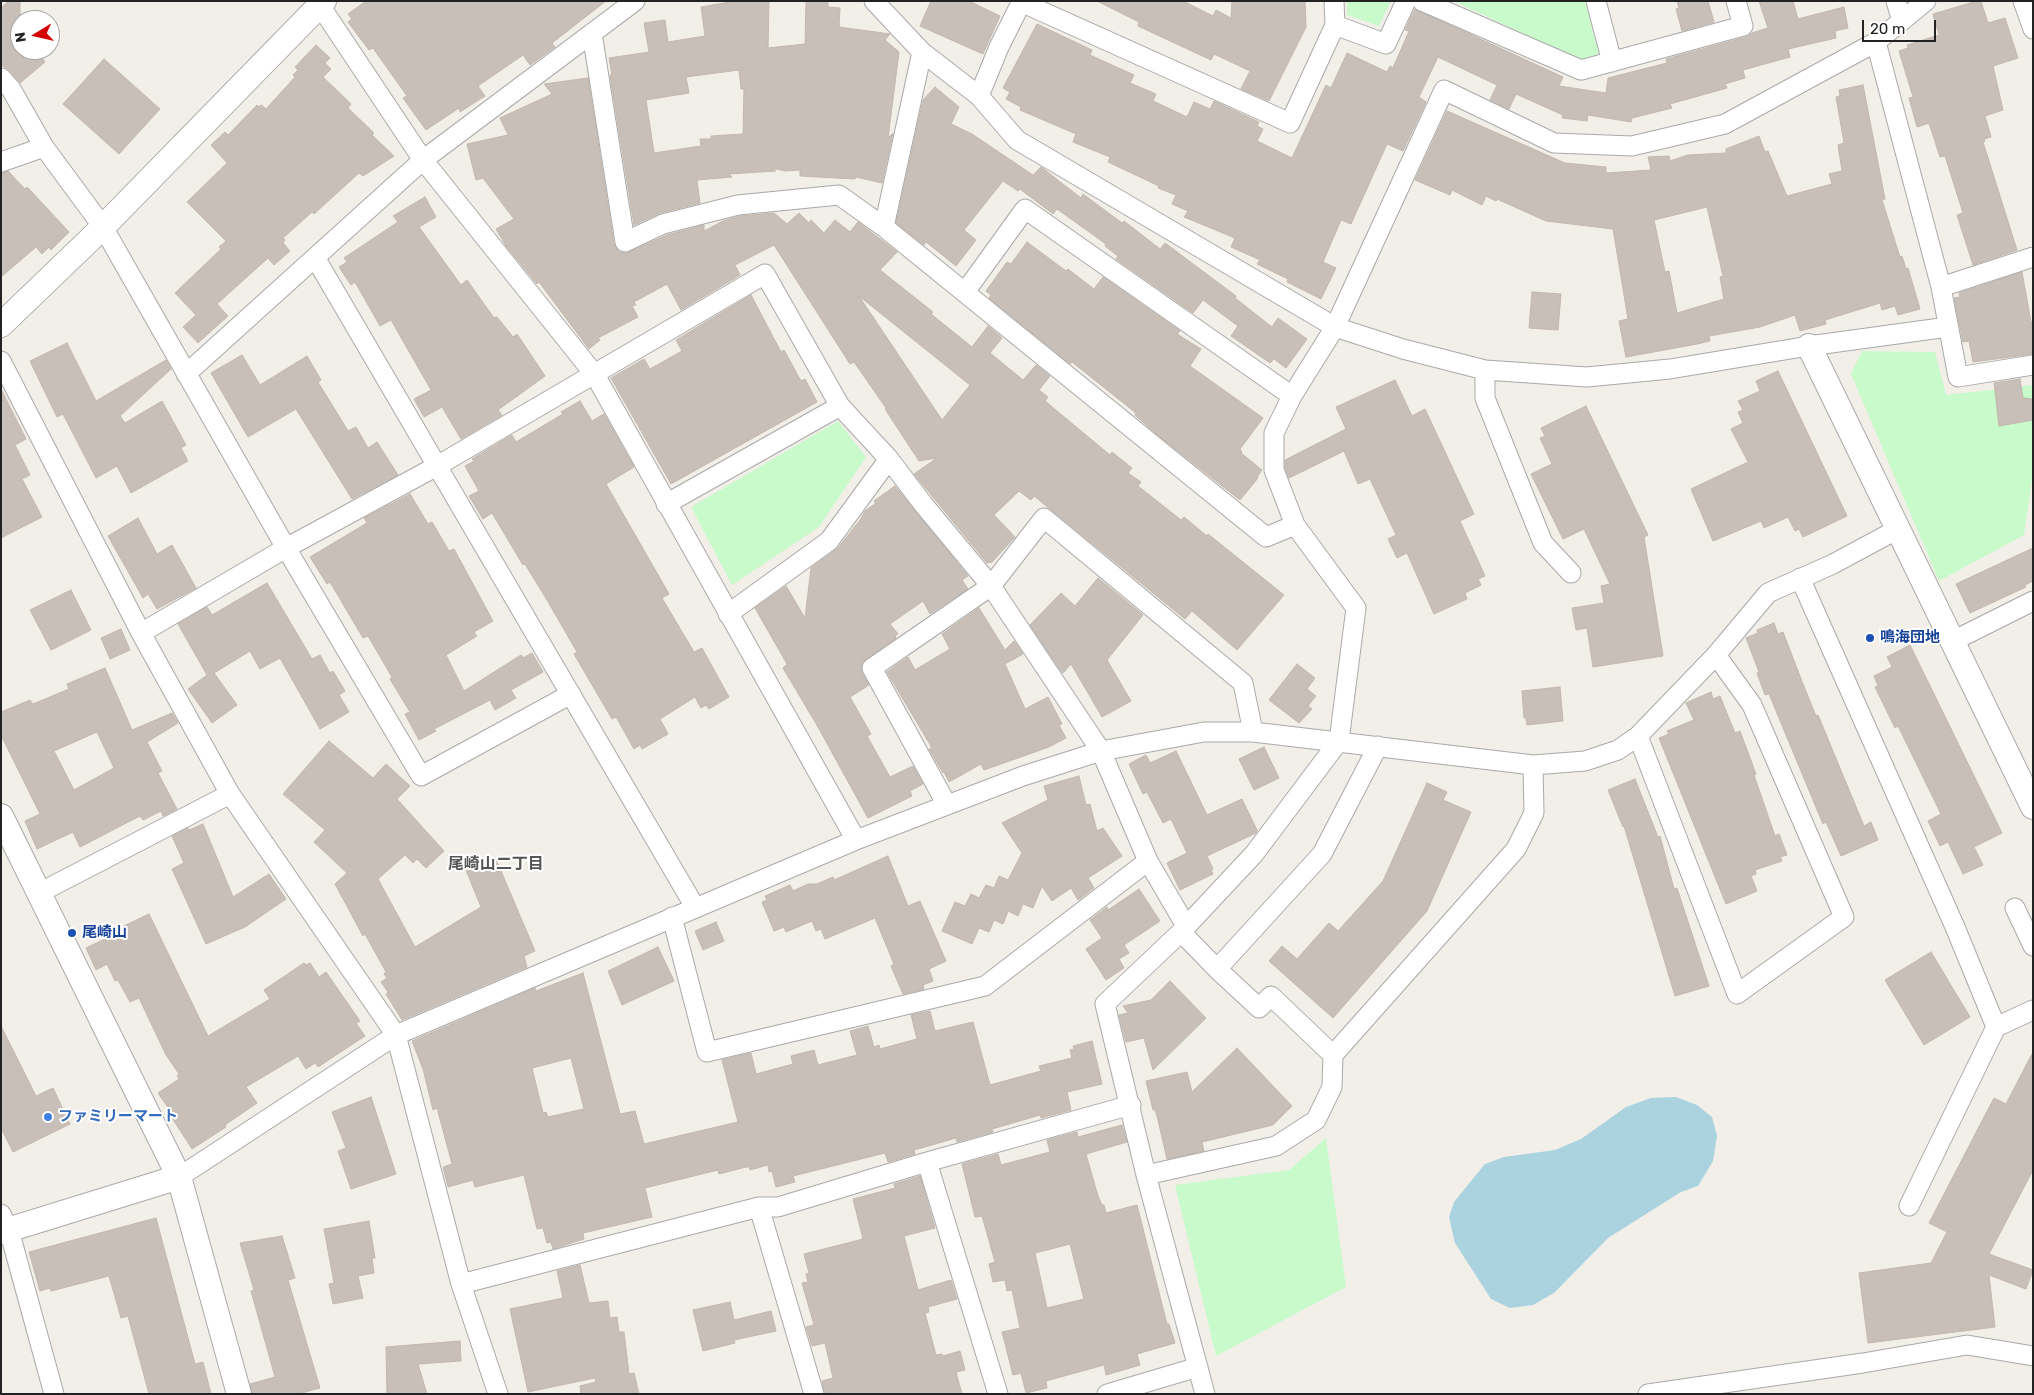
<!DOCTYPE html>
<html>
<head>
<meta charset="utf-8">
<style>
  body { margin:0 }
  #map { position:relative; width:2034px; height:1395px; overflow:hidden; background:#f2efe9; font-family:Rubik,sans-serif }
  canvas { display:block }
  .frame { position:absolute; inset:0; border:2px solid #222; pointer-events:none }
  .north { position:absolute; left:10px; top:10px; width:50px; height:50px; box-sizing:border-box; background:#fff; border:1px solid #a7a7a7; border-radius:50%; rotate:261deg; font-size:14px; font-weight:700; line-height:20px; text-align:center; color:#222 }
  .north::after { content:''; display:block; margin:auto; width:18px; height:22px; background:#d40000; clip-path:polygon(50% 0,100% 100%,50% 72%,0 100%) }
  .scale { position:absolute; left:1862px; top:20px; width:74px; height:22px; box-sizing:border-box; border:2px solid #222; border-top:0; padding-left:6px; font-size:15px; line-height:18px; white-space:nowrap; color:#222; -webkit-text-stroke:4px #fff; paint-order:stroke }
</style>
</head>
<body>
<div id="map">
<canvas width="2034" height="1395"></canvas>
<div class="frame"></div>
<div class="north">N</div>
<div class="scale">20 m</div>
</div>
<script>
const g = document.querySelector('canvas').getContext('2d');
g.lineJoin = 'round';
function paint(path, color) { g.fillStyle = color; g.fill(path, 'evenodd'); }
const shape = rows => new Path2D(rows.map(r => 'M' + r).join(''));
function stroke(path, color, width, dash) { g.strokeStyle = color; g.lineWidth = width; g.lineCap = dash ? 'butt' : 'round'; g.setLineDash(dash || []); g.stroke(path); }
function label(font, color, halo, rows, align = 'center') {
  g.font = font + ' Rubik,"Noto Sans JP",sans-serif'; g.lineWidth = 4; g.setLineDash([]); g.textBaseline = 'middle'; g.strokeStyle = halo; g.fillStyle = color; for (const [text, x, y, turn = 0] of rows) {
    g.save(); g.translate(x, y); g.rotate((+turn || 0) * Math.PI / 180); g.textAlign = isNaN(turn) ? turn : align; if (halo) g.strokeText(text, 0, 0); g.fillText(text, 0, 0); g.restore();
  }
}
const park = shape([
  [1347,1,1391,1,1379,26,1347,15],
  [1453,1,1585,1,1599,55,1579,59],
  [1862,351,1935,352,1946,395,2033,385,2033,472,2024,535,1939,581,1851,374],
  [838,421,866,457,819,527,732,585,691,507],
  [1326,1138,1346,1287,1216,1356,1175,1185,1289,1170]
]);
const water = shape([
  [1676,1097,1697,1105,1712,1117,1717,1136,1713,1161,1698,1186,1681,1192,1608,1238,1554,1293,1533,1305,1510,1308,1491,1299,1455,1243,1449,1217,1454,1202,1485,1164,1504,1157,1555,1150,1581,1139,1626,1107,1651,1098]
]);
const building = shape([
  [9,1,20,1,20,50,35,50,45,62,20,83,9,70,1,65,1,8,9,1],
  [366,1,606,1,552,43,555,47,530,65,523,55,478,86,485,96,460,112,459,108,426,130,403,98,407,96,373,48,369,50,348,22,352,19,348,14,366,1],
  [736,1,769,1,768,48,805,44,806,1,828,1,828,7,840,8,839,27,890,34,885,40,899,52,888,138,893,133,882,183,856,177,855,179,800,176,800,170,785,171,772,168,776,171,729,174,732,177,697,180,700,203,660,213,634,225,610,75,612,75,609,58,649,52,644,23,665,20,668,42,705,36,701,7,736,1],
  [739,70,741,89,744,89,743,134,711,136,711,139,700,139,701,146,654,153,646,100,689,93,686,77,739,70],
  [931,1,969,1,1000,16,983,54,920,26,931,1],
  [1097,1,1183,1,1213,16,1216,10,1231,18,1232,1,1305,1,1306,27,1269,101,1241,89,1250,71,1214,54,1211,60,1138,26,1139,22,1097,1],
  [1677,1,1708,1,1714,22,1682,31,1676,9,1679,8,1677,1],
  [1759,1,1793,1,1798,19,1844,7,1848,28,1835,31,1836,38,1788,49,1790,57,1743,70,1745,78,1725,84,1727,88,1670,104,1672,108,1632,118,1631,122,1588,115,1587,121,1562,118,1563,115,1516,94,1509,109,1490,100,1497,85,1438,57,1419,97,1426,102,1403,151,1387,144,1351,224,1341,220,1323,262,1336,268,1321,299,1287,282,1288,279,1257,264,1260,260,1231,247,1235,238,1184,217,1188,211,1172,204,1176,195,1158,188,1159,186,1108,162,1110,157,1073,142,1076,134,1020,110,1021,107,1006,99,1010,92,1003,88,1037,24,1092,50,1090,55,1134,75,1130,83,1156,94,1153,101,1187,117,1194,102,1210,109,1214,101,1259,122,1257,126,1263,129,1257,141,1292,158,1326,85,1331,88,1347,53,1387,72,1390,66,1393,68,1409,31,1405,30,1415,9,1563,77,1559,86,1606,93,1608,78,1667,63,1666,59,1746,37,1752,33,1768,28,1759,1],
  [1977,1,1981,1,1988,23,2005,18,2018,58,1993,66,2003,110,1985,116,1991,137,1984,139,1985,141,1983,142,2017,250,1973,265,1957,215,1963,213,1945,156,1940,157,1929,123,1917,127,1909,98,1913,97,1899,51,1908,48,1907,45,1939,35,1933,14,1977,1],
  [316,45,330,58,325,63,331,69,323,77,351,104,348,108,374,133,372,135,394,156,363,176,359,173,314,214,312,212,283,238,285,240,283,243,290,251,274,265,268,258,217,304,228,316,198,343,183,327,196,315,175,293,221,249,219,247,226,241,187,202,227,163,211,145,225,132,228,135,257,105,259,107,261,105,266,109,295,77,293,75,298,70,295,67,316,45],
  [104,59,160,109,119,154,63,104,104,59],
  [588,78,614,244,619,252,629,252,667,235,704,225,704,231,723,221,740,216,774,213,787,224,799,213,809,223,811,220,824,233,835,220,850,232,858,222,897,252,880,270,933,312,931,314,972,347,988,326,1002,338,990,353,1023,380,1036,365,1050,376,1039,390,1048,397,1045,401,1110,455,1112,452,1132,468,1128,473,1141,482,1138,486,1181,520,1184,517,1207,536,1208,534,1284,595,1237,650,1192,611,1185,619,1034,496,1031,500,1019,491,994,515,1015,537,992,562,987,563,914,474,937,458,919,461,885,409,886,408,854,362,850,364,774,245,735,265,740,275,681,310,667,284,634,302,636,305,632,306,638,317,598,338,600,340,589,349,539,282,537,284,506,246,496,229,514,219,483,178,476,180,467,144,508,135,500,118,552,94,544,84,588,78],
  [859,296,970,385,942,420,859,296],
  [1863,85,1885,199,1882,200,1900,257,1902,256,1906,269,1908,268,1920,309,1898,315,1895,306,1882,310,1880,303,1825,320,1826,324,1800,331,1795,315,1760,327,1709,336,1710,341,1697,344,1626,357,1619,321,1628,319,1613,229,1546,221,1497,199,1496,201,1486,196,1482,205,1452,190,1450,195,1415,180,1447,111,1565,163,1606,167,1606,173,1651,170,1648,157,1669,156,1670,161,1688,155,1726,153,1726,149,1759,136,1765,152,1768,151,1787,196,1832,184,1829,174,1842,171,1838,145,1844,143,1836,97,1840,96,1839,90,1863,85],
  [1707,207,1723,276,1720,277,1724,299,1677,313,1669,271,1665,272,1654,220,1707,207],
  [935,87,959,107,951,124,972,134,1033,175,1041,167,1081,198,1083,194,1122,223,1124,221,1160,249,1165,243,1236,296,1235,298,1272,327,1278,318,1307,339,1286,368,1274,359,1270,363,1231,336,1238,326,1203,300,1193,313,1116,259,1118,256,1105,246,1106,244,1057,209,1053,214,1020,189,1018,191,1003,181,964,230,976,240,956,266,926,242,924,245,896,223,923,100,935,87],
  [8,171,25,189,27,187,30,190,69,232,51,250,49,247,42,254,36,247,1,277,1,173,8,171],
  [425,197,436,217,419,227,461,285,467,280,494,318,497,317,513,337,517,334,545,376,498,410,502,415,461,439,442,407,424,417,414,399,431,390,391,320,380,326,355,282,351,285,339,267,347,262,344,258,398,222,393,216,425,197],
  [1027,242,1066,271,1068,269,1094,289,1103,277,1180,331,1177,334,1201,349,1190,366,1263,418,1240,449,1242,452,1241,453,1262,470,1257,477,1258,478,1240,500,1156,434,1135,415,1136,413,1072,362,1070,364,989,298,991,295,986,291,1007,262,1011,264,1027,242],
  [2022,272,2031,322,2033,321,2033,354,1973,362,1969,341,1963,342,1954,298,1960,297,1959,293,2022,272],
  [1532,292,1561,294,1558,330,1529,328,1532,292],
  [751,295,781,352,784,350,801,381,805,379,817,402,671,484,611,378,644,359,650,369,682,351,676,340,751,295],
  [67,343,96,401,166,360,171,369,120,416,125,423,162,401,186,445,181,448,188,461,131,493,117,466,96,478,63,414,57,417,30,361,67,343],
  [242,355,260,385,307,356,321,380,318,382,348,431,356,427,368,448,377,442,398,475,352,499,296,409,248,437,211,373,242,355],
  [1778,371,1847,516,1803,537,1799,529,1795,531,1788,517,1764,528,1761,521,1713,541,1691,489,1748,462,1731,429,1743,423,1738,412,1743,410,1738,401,1760,391,1756,381,1778,371],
  [2020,379,2023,398,2033,399,2033,420,1999,426,1994,383,2020,379],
  [1395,380,1412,416,1425,409,1474,514,1460,521,1485,576,1478,579,1481,585,1465,593,1467,599,1434,614,1407,553,1397,558,1388,539,1396,535,1370,479,1358,484,1344,451,1289,478,1285,468,1285,460,1346,429,1336,407,1395,380],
  [1,389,26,439,15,445,30,475,22,479,42,517,1,538,1,389],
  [580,401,592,421,604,414,634,467,606,484,669,594,662,598,694,652,702,648,729,697,709,709,706,705,701,708,695,697,660,719,668,734,642,749,640,745,634,749,616,717,612,719,574,654,577,652,547,600,525,564,523,565,492,513,483,519,469,496,479,491,465,466,474,461,472,459,512,435,516,442,563,414,561,412,580,401],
  [1586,406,1648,535,1644,537,1663,656,1593,667,1587,628,1576,630,1572,608,1604,603,1601,586,1610,584,1584,529,1563,539,1531,474,1552,464,1540,438,1545,436,1541,428,1586,406],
  [895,486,968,576,962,580,968,589,930,614,923,601,890,624,898,634,895,636,896,638,862,663,862,673,869,685,850,697,871,734,867,736,890,777,913,766,923,784,910,791,912,796,868,818,818,727,783,668,787,664,755,608,786,586,805,618,811,568,838,548,860,520,865,511,876,503,874,501,895,486],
  [410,494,428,524,432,522,449,551,454,549,493,621,474,632,477,636,446,655,464,691,521,655,523,658,532,653,543,672,511,690,516,698,495,710,490,700,434,729,436,731,419,740,405,714,410,712,390,679,392,677,368,636,363,638,330,582,327,584,310,557,367,523,364,518,410,494],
  [138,518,157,554,172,545,196,588,157,609,148,594,143,598,108,536,138,518],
  [2033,548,2033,581,2025,585,2026,587,1970,613,1956,584,2033,548],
  [1098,578,1143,615,1107,660,1131,701,1102,717,1071,664,1063,673,1061,671,1030,625,1061,593,1075,606,1098,578],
  [267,583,312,659,320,655,330,673,333,671,345,691,339,695,349,712,320,729,280,658,260,669,250,651,214,673,237,705,212,723,188,689,207,675,178,624,207,607,212,615,267,583],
  [71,590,91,630,51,650,30,610,71,590],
  [979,608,1005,650,1014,641,1023,654,1005,664,1025,709,1048,697,1062,724,1059,725,1066,738,1049,747,984,770,981,764,949,782,944,772,943,773,929,749,932,748,887,672,908,657,915,670,950,649,942,634,979,608],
  [1774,623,1778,634,1783,632,1803,684,1816,716,1818,715,1864,826,1871,822,1878,840,1841,856,1826,822,1823,824,1769,694,1765,695,1757,673,1759,672,1746,638,1758,633,1757,630,1774,623],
  [121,629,130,650,110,659,101,638,121,629],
  [1910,645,2002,833,1974,847,1983,865,1963,874,1948,842,1940,846,1928,821,1941,814,1898,726,1895,728,1875,687,1878,686,1874,676,1892,667,1887,657,1910,645],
  [1297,664,1315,678,1307,689,1316,696,1308,706,1312,709,1299,723,1269,700,1297,664],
  [105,668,132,730,172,713,178,723,147,742,162,771,158,773,177,809,163,816,161,811,143,820,140,816,80,847,73,832,37,849,25,821,40,814,1,735,1,712,30,700,33,704,69,689,67,684,105,668],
  [97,732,114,768,74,790,54,751,97,732],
  [1560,687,1563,721,1527,725,1526,718,1524,718,1522,691,1560,687],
  [1711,692,1713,699,1720,696,1735,733,1740,731,1756,774,1754,775,1775,836,1779,834,1787,855,1780,857,1782,861,1755,870,1756,874,1751,876,1757,891,1726,904,1659,738,1669,734,1667,731,1694,720,1686,703,1711,692],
  [329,741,373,778,386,764,410,786,397,799,444,851,426,868,417,859,413,863,405,855,378,879,415,947,481,907,466,870,491,861,495,857,535,951,524,956,527,967,402,1020,386,994,388,992,381,982,387,978,384,974,386,972,365,934,363,936,335,884,347,873,314,842,325,830,283,794,329,741],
  [1264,747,1279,778,1254,790,1239,759,1264,747],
  [1176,751,1207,815,1242,799,1257,830,1256,833,1207,856,1213,869,1211,870,1213,874,1180,890,1167,863,1187,853,1171,819,1163,823,1147,792,1143,794,1129,764,1146,755,1150,763,1176,751],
  [1079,776,1086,805,1090,804,1097,831,1103,828,1122,856,1088,878,1094,888,1078,900,1071,888,1052,901,1042,886,1033,908,1023,904,1018,916,1008,911,1003,924,994,920,989,932,979,928,972,944,942,931,955,902,965,906,971,894,979,898,986,885,994,888,999,876,1008,880,1022,853,1002,823,1048,800,1044,786,1079,776],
  [1635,779,1658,837,1660,836,1674,889,1677,888,1709,986,1675,996,1624,826,1623,827,1608,790,1635,779],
  [1427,783,1447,792,1443,800,1471,812,1427,911,1333,1018,1269,961,1282,946,1297,959,1329,923,1338,931,1383,881,1427,783],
  [203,824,233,897,269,874,286,899,245,927,206,944,172,869,184,863,172,836,188,828,189,830,203,824],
  [888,856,908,906,920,901,946,961,929,969,933,981,923,985,924,989,903,994,891,966,894,964,875,918,825,939,821,929,816,931,812,921,786,932,784,927,774,931,762,902,767,900,765,896,790,885,793,891,808,884,817,884,833,877,834,880,888,856],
  [1139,889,1160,921,1124,945,1129,953,1119,959,1124,968,1106,980,1086,949,1102,938,1090,920,1107,907,1108,910,1139,889],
  [149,914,208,1036,270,999,264,990,304,963,306,965,310,963,319,977,326,972,360,1021,356,1023,365,1036,318,1067,315,1063,306,1069,298,1056,246,1087,257,1103,225,1125,226,1127,192,1149,167,1110,169,1109,158,1093,179,1079,177,1076,179,1074,166,1055,139,998,130,1002,118,980,115,981,107,964,96,970,86,948,109,937,107,934,149,914],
  [716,922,724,941,703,950,695,931,716,922],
  [658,947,674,981,622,1005,608,971,658,947],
  [1931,952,1970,1017,1924,1045,1885,980,1931,952],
  [583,973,620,1114,635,1111,644,1144,738,1122,722,1060,751,1053,756,1074,793,1064,791,1056,814,1050,818,1065,857,1055,850,1031,868,1026,874,1047,879,1045,880,1049,917,1039,911,1015,930,1011,935,1031,973,1022,990,1085,1041,1071,1039,1066,1072,1058,1070,1050,1074,1049,1073,1046,1092,1041,1102,1084,1067,1092,1071,1110,1041,1118,1040,1115,992,1129,993,1132,957,1142,956,1138,914,1150,915,1154,888,1162,885,1153,793,1176,795,1182,776,1187,772,1171,769,1172,768,1165,750,1170,749,1167,746,1167,719,1174,718,1170,645,1188,652,1217,583,1233,584,1239,553,1249,551,1242,547,1243,543,1228,537,1229,524,1175,475,1187,473,1180,448,1187,443,1167,452,1164,437,1108,433,1110,423,1069,412,1041,535,988,536,991,583,973],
  [571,1058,584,1109,548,1117,546,1112,543,1113,532,1068,571,1058],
  [1170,981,1206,1018,1153,1070,1144,1038,1126,1042,1119,1015,1128,1013,1123,1006,1151,1000,1170,981],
  [1,1026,36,1096,53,1088,70,1124,13,1152,1,1128,1,1026],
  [1237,1048,1292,1106,1273,1125,1202,1142,1204,1151,1167,1159,1157,1116,1155,1110,1153,1110,1146,1081,1187,1072,1192,1092,1237,1048],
  [2033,1052,2033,1170,1989,1254,2033,1270,2026,1289,1989,1275,1995,1327,1868,1343,1859,1273,1931,1263,1947,1232,1929,1223,1994,1098,2006,1104,2033,1052],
  [371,1097,396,1174,351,1189,338,1151,346,1148,332,1112,371,1097],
  [1122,1125,1127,1142,1086,1154,1098,1196,1102,1205,1104,1205,1106,1213,1137,1205,1167,1324,1169,1324,1175,1343,1137,1354,1140,1365,1106,1375,1104,1365,1046,1381,1047,1388,1026,1393,1021,1373,1013,1375,1002,1332,1020,1328,1012,1290,1007,1291,1005,1280,993,1282,989,1264,995,1262,982,1216,975,1217,962,1164,998,1154,1001,1165,1050,1152,1047,1140,1077,1132,1078,1137,1122,1125],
  [1070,1244,1084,1299,1047,1308,1035,1253,1070,1244],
  [920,1176,935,1228,904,1236,918,1290,951,1280,957,1299,928,1307,929,1312,925,1313,936,1355,942,1354,943,1356,960,1351,965,1370,956,1372,962,1394,825,1394,822,1381,833,1378,825,1343,812,1346,806,1327,814,1325,802,1283,808,1282,806,1274,809,1273,804,1254,863,1239,853,1199,895,1188,894,1184,920,1176],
  [156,1218,195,1364,203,1362,211,1394,149,1394,128,1316,121,1318,109,1276,51,1291,50,1288,40,1291,29,1252,156,1218],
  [369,1221,375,1258,372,1258,374,1273,358,1276,363,1298,333,1304,329,1284,334,1283,324,1229,369,1221],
  [282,1236,295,1278,288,1280,320,1388,298,1394,252,1394,250,1384,275,1377,251,1291,254,1290,240,1243,282,1236],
  [580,1265,589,1303,608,1301,610,1318,617,1317,619,1332,624,1332,629,1374,634,1373,639,1394,581,1394,580,1386,596,1382,595,1378,528,1392,510,1309,563,1298,557,1271,580,1265],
  [730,1302,734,1320,771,1311,776,1331,734,1340,735,1343,703,1351,693,1310,730,1302],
  [460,1341,461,1361,418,1364,427,1394,387,1394,386,1347,460,1341]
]);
const minor = shape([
  [317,1,423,160,595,375,856,840],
  [874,1,922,52,979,96,1017,140,1335,327,1403,349,1485,370,1587,377,1670,369,1809,346,1948,327],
  [1422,1,1581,70,1743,26,1736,1],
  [1596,1,1612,62],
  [1896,1,1902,21],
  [2023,1,2033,29],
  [1021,2,1290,123,1335,25,1334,1],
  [1335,25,1386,44,1406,1],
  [592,33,625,242,663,224,738,205,839,195,884,227,1266,537,1295,525],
  [1876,42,1941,287,1958,377,2033,365],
  [1,78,11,89,44,147,103,227,286,548,421,776,571,694],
  [979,96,999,47,1022,1],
  [1,162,44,147],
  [884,227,922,52],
  [316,259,695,907],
  [1941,287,2033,257],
  [965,292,1025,209,1292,396],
  [1,361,141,633,230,794,396,1035,461,1284,498,1394],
  [1485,370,1485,398,1543,543,1571,573],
  [186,374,423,160,635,1],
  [666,504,840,406],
  [1800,578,1955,927,1996,1027,2033,1010],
  [728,614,829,541,889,459],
  [141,633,286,548,437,466,765,274,840,406,889,459,923,504,991,586,1101,751,1148,861,1186,926],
  [1953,641,2033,601],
  [1638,736,1737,994,1844,917,1752,705,1716,655],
  [947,805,872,668,991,586,1044,518,1243,683,1253,732],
  [39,893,230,794],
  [2015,908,2033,946],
  [672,917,707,1052,985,986,1148,861],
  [1181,932,1217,969,1259,1008,1271,996,1333,1055],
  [1217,969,1322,854,1378,746],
  [927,1162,998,1394],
  [1146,1175,1276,1146,1316,1120,1332,1087,1333,1055,1516,849,1534,813,1533,765],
  [179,1177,396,1035,856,840,1023,776,1101,751,1204,732,1253,732,1533,765,1585,761,1618,750,1638,736,1716,655,1768,593,1833,564,1898,529],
  [1909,1206,1996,1027],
  [759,1207,814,1394],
  [1,1214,9,1230,54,1394],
  [461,1284,759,1207,778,1207,927,1162,1131,1105],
  [1107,1394,1198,1367],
  [1205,1394,1146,1175,1105,1004,1181,932,1254,854,1339,741,1356,608,1295,525,1274,470,1274,433,1292,396,1335,327,1444,90,1554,143,1632,146,1725,124,1876,42,1926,1],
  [1648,1394,1863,1363,1967,1345,2033,1356]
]);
const tertiary = shape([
  [1,325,103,227,324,1],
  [1809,346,2033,807],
  [1,816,179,1177,239,1394],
  [1,1232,179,1177]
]);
const markers = [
  [1870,638,5,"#1a4fb4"],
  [72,933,5,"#1a4fb4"],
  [48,1117,5,"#3f7fe0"]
];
const transitNames = [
  ["鳴海団地",1880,638],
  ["尾崎山",82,933]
];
const shopNames = [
  ["ファミリーマート",58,1117]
];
const neighbourhoodNames = [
  ["尾崎山二丁目",496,864]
];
paint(park, '#c8facc');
paint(water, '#aad3df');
paint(building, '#c7bfb8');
stroke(building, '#c4b6ab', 1);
stroke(minor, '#a9a9a9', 21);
stroke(tertiary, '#a9a9a9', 26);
stroke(minor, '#fff', 19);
stroke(tertiary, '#fff', 24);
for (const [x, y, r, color] of markers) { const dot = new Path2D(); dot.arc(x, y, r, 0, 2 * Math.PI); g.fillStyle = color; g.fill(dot); stroke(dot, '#fff', 2); }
label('bold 15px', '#164399', '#fff', transitNames, 'left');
label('bold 15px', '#366cbe', '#fff', shopNames, 'left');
label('bold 16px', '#555', '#fff', neighbourhoodNames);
</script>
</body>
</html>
